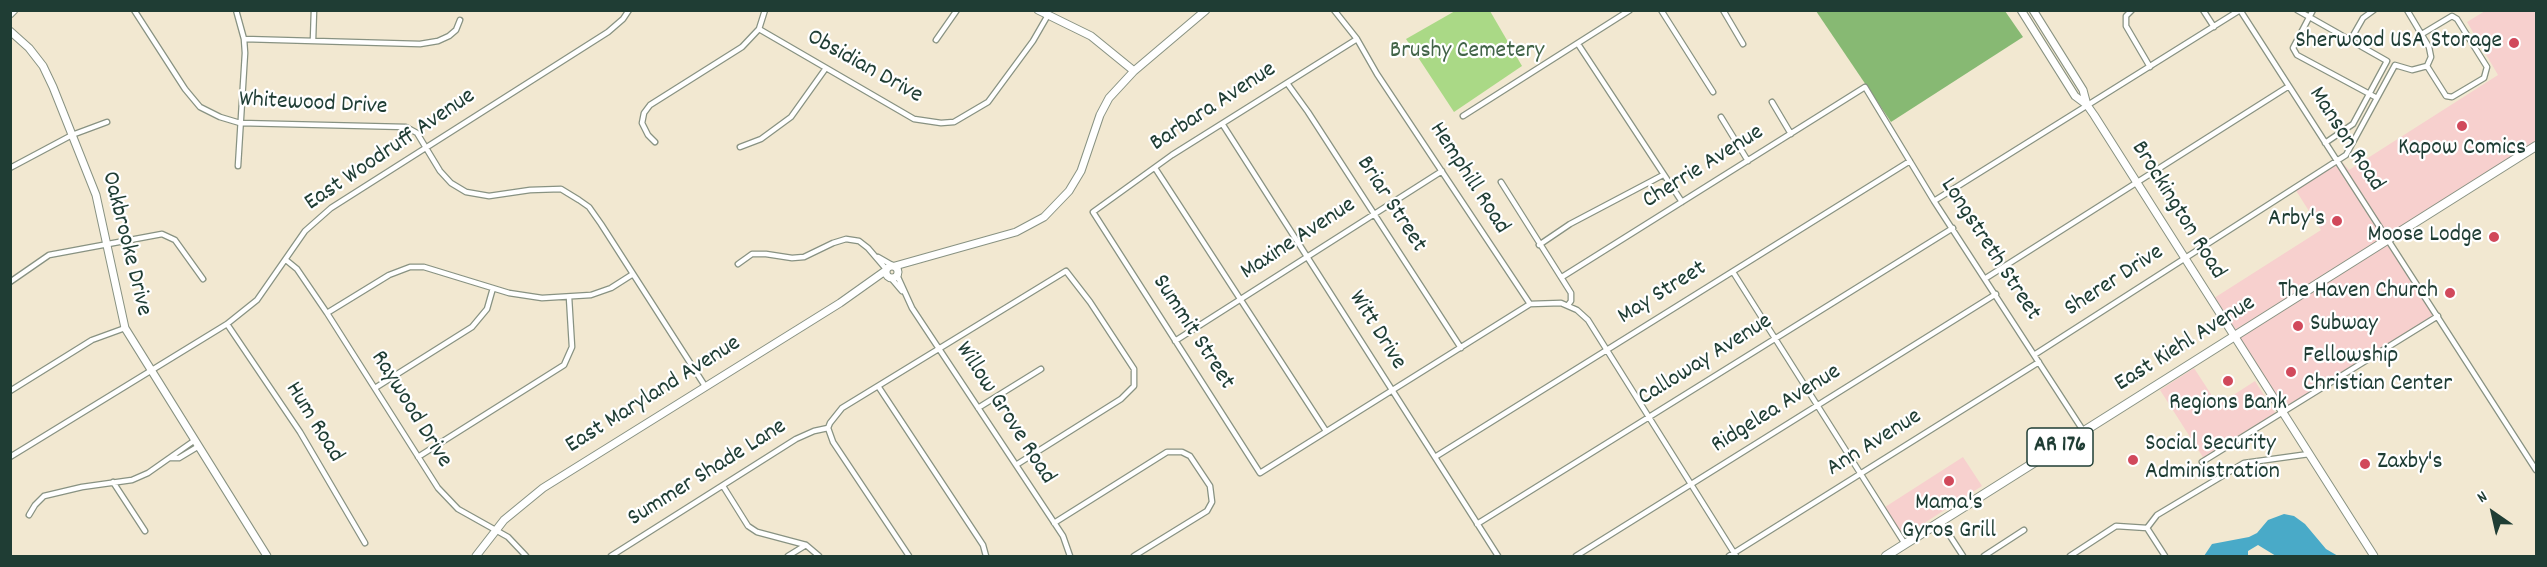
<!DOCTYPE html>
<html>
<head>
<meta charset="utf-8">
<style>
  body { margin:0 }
  #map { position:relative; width:2547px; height:567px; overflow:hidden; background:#f2e8d1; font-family:Dekko,sans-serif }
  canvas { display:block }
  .frame { position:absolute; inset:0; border:12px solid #1f3d34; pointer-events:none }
  .north { position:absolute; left:2463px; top:483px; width:60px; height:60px; -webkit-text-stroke:4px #fff; paint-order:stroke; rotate:326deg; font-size:16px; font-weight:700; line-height:24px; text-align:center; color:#1f3d34 }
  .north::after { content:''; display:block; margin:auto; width:21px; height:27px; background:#1f3d34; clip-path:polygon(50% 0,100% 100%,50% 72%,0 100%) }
</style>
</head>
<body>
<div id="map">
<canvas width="2547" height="567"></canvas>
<div class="frame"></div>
<div class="north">N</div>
</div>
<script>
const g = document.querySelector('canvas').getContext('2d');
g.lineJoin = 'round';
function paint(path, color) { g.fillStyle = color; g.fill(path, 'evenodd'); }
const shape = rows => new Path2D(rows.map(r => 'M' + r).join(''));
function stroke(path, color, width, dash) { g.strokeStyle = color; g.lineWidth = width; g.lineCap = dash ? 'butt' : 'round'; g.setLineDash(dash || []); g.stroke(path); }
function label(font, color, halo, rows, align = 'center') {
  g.font = font + ' Dekko,sans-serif'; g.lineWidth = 4.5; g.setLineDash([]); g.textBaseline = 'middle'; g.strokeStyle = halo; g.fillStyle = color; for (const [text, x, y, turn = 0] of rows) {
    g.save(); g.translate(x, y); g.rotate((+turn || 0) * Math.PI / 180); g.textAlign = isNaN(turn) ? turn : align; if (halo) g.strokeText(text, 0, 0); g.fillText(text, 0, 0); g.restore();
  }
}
const built = shape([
  [2485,11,2536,11,2536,146,2388,240,2438,316,2284,415,2211,300,2321,230,2295,189,2337,162,2343,163,2349,170,2498,75,2467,22],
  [2194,368,2218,405,2255,381,2278,417,2206,462,2160,390],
  [1963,457,1982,486,1901,538,1882,509]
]);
const green = shape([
  [1455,11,1490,11,1522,66,1454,112,1406,39]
]);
const forest = shape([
  [1816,11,2005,11,2023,37,1891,122]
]);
const water = shape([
  [2284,514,2294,516,2305,524,2326,549,2338,556,2276,556,2258,545,2248,551,2248,556,2204,556,2212,544,2249,537,2257,533,2268,520]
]);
const street = shape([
  [134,10,185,89,200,107,220,117,240,123,406,127,417,133,440,171,451,183,466,192,489,196,530,190,561,189,579,200,589,207,601,224,705,386],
  [236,10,244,39,245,53,238,166],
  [1334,10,1357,39,1377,74,1530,304],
  [1661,10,1713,92],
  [1723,10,1743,44],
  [2132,10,2126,16,2126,26,2150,67],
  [2203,10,2214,27],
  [2240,10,2536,470],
  [2297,10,2387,61,2353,124,2325,143],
  [2313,10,2293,48,2297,55,2377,98],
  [759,29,914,119,941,123,954,122,988,102,1033,41,1048,15],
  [2422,34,2452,16,2457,19,2487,67,2484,78,2452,97,2446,96,2427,66],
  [244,39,420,44,438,41,449,36,456,30,460,20],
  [1357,39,1172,155,1093,212,1260,473,1530,304,1561,303,1577,310,1588,320,1736,556],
  [2351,39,2363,18,2374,10],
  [313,40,314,10],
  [936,40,957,10],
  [1578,44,1682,202],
  [1287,83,1308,112,1461,348],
  [1772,102,1791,134],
  [1463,116,1630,10],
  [1721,117,1748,161],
  [1223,125,1498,556],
  [655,142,648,135,642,123,644,113,650,105,742,47,759,29,765,10],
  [740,147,761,139,791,117,826,68],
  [10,168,72,135,107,122],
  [1155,168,1326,431],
  [1501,182,1571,293,1571,301,1568,305],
  [1934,201,2240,10],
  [1539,245,1570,224,1663,175],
  [878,257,892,265],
  [286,260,297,269,327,313,438,488,458,509,508,537,526,556],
  [738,264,752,254,766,254,792,258,804,257,833,243,846,239,859,241,868,248,886,269],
  [1733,272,1905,544],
  [897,275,912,308,1063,536,1070,556],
  [1562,277,1865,87,1934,201,2084,432],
  [891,278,902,291],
  [1986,278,2289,86],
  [10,282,49,255,162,234,175,240,203,279],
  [327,313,389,275,410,267,424,267,509,293,542,298,591,295,611,288,633,274],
  [227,324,300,432,365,543],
  [1175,341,1442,171],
  [2034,355,2346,155,2395,65,2412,70,2427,66,2431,57,2429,47,2407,10],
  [878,386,983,545,986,556],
  [375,388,472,327,487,309,493,288],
  [10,391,92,340,125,328],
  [978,408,1041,369],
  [10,457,227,324,257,300,305,231,331,208,608,32,623,19,629,10],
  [418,457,564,365,572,347,569,297],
  [1435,457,1910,161],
  [171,458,179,458,199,446],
  [2202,462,2438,316],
  [113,482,145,531],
  [723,486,748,526,757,532,806,545,819,556],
  [29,515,35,505,44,496,82,487,132,480,148,473,195,440],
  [1941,522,1963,556],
  [1054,523,1167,452,1182,452,1190,456,1210,486,1212,502,1207,511,1134,556],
  [1477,524,1953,228],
  [2147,528,2165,556],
  [611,556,796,439,814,431,828,428],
  [788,556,806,545],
  [909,556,833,442,828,428,830,423,842,408,1066,271,1090,302,1134,369,1134,386,1121,399,1016,465],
  [1576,556,1996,294],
  [1729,556,2039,362],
  [1984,556,2024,530],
  [2070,556,2116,526,2147,528,2157,515,2244,463,2309,454]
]);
const secondary = shape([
  [1038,10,1091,36,1134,71],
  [2021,10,2075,96,2087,105,2094,115,2374,556],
  [2033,10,2083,90,2087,105],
  [10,14,14,10],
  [10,31,29,48,43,66,53,87,96,195,125,328,267,556],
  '886 272a6 6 0 1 1 12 0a6 6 0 1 1-12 0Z',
  [895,266,1016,232,1044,217,1069,191,1081,171,1100,115,1109,98,1134,71,1206,10],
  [476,556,504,520,543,488,840,303,885,271]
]);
const primary = shape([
  [1886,556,2536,146]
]);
const markers = [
  [2514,43,6,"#d1495b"],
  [2462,126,6,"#d1495b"],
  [2337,221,6,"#d1495b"],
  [2494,237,6,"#d1495b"],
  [2450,293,6,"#d1495b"],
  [2298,326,6,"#d1495b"],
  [2291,372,6,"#d1495b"],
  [2228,381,6,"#d1495b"],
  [2133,460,6,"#d1495b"],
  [2365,464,6,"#d1495b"],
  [1949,481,6,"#d1495b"]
];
const shields = [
  [2060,447,66]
];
const shieldNames = [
  ["AR 176",2060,447]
];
const poiNames = [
  ["Sherwood USA Storage",2502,43],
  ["Kapow Comics",2462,150,"center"],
  ["Arby's",2325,221],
  ["Moose Lodge",2482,237],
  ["The Haven Church",2438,293],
  ["Subway",2310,326,"left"],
  ["Fellowship",2303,358,"left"],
  ["Christian Center",2303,386,"left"],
  ["Regions Bank",2228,405,"center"],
  ["Social Security",2145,446,"left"],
  ["Administration",2145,474,"left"],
  ["Zaxby's",2377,464,"left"],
  ["Mama's",1949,505,"center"],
  ["Gyros Grill",1949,533,"center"]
];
const parkNames = [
  ["Brushy Cemetery",1467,53]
];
const streetNames = [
  ["Obsidian Drive",864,68,29],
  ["Whitewood Drive",313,105,3],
  ["Barbara Avenue",1214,108,-33],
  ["Manson Road",2345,140,57],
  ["East Woodruff Avenue",391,151,-34],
  ["Cherrie Avenue",1704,168,-32],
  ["Hemphill Road",1468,179,57],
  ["Briar Street",1390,205,57],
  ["Brockington Road",2177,211,58],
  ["Maxine Avenue",1299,240,-33],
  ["Oakbrooke Drive",125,244,76],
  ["Longstreth Street",1989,250,57],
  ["Sherer Drive",2115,282,-33],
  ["May Street",1663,294,-32],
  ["Witt Drive",1376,331,58],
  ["Summit Street",1192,333,57],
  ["East Kiehl Avenue",2186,345,-32],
  ["Calloway Avenue",1706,361,-32],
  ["East Maryland Avenue",654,396,-32],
  ["Raywood Drive",410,410,58],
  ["Ridgelea Avenue",1777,410,-32],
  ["Willow Grove Road",1004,414,57],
  ["Hum Road",313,423,58],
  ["Ann Avenue",1875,444,-32],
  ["Summer Shade Lane",708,474,-32]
];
paint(built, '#f7d0ce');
paint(green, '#aad986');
paint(forest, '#87b973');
paint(water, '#49aac8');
stroke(street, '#889282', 7);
stroke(secondary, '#889282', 9);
stroke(primary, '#889282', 10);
stroke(street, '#fff', 4.5);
stroke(secondary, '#fff', 7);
stroke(primary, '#fff', 8);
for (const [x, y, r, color] of markers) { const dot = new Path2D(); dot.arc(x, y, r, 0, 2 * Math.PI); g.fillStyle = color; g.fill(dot); stroke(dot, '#fff', 2); }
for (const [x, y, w] of shields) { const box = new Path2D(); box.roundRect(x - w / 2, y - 19, w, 38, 4.5); g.fillStyle = '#fff'; g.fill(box); stroke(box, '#1f3d34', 1.5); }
label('bold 22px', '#1f3d34', null, shieldNames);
label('24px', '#1f3d34', '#fff', poiNames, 'right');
label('24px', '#426448', '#fff', parkNames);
label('24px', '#1f3d34', '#fff', streetNames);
</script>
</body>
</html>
